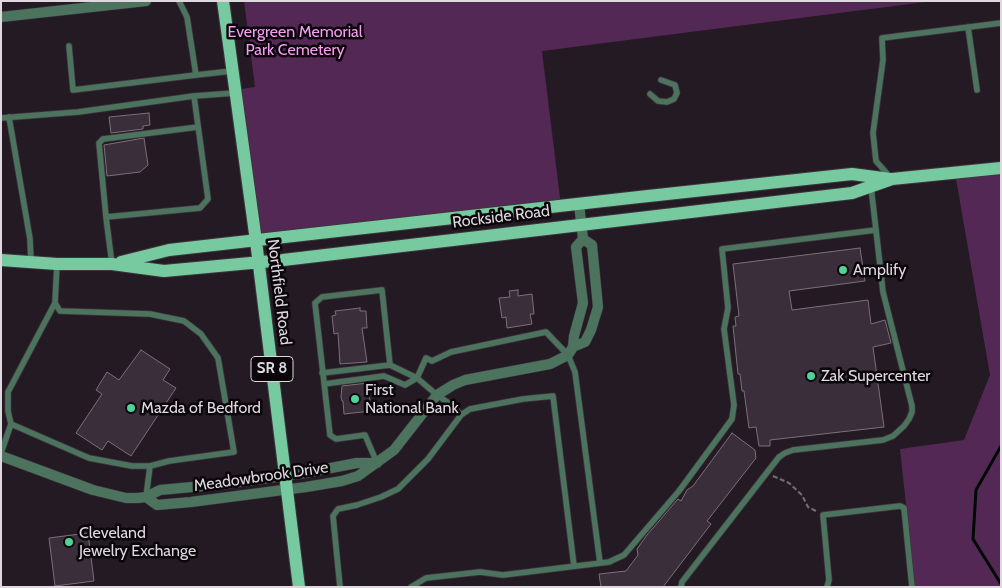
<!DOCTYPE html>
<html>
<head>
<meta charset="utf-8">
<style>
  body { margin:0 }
  #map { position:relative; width:1002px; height:588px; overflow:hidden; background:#241a23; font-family:Cabin,sans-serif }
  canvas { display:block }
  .frame { position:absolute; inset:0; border:2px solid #dfd8df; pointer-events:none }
</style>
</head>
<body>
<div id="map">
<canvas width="1002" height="588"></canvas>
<div class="frame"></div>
</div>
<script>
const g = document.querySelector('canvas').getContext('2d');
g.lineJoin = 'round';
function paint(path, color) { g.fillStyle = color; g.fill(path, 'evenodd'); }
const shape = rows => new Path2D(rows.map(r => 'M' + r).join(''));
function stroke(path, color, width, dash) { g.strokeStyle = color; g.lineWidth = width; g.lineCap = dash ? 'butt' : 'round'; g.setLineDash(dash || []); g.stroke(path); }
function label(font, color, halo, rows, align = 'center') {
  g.font = font + ' Cabin,sans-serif'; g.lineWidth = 5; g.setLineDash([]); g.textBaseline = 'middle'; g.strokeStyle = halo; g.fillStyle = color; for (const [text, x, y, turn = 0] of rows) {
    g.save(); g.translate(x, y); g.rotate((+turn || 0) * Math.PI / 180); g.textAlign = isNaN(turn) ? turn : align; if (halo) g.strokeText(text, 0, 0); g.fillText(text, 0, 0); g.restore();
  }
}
const green = shape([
  [244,1,933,1,542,51,561,206,256,241,235,90,255,87],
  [1001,168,1001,587,915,587,900,449,964,440,990,375,955,173]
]);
const stream = shape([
  [1001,446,976,490,973,539,1001,584]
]);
const building = shape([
  [149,113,150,125,143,126,143,129,111,133,109,117,149,113],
  [144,138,148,165,140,172,107,176,104,145,144,138],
  [860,248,865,281,789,291,792,310,868,300,871,324,885,320,891,343,873,347,884,427,770,440,770,446,759,446,756,427,749,428,744,391,742,391,740,374,738,374,733,326,736,326,735,317,739,316,733,264,860,248],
  [518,290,518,296,532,294,534,314,530,314,532,324,507,328,506,317,502,318,499,298,510,297,509,291,518,290],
  [360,308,360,311,366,311,367,328,362,328,367,362,340,364,338,333,334,334,332,316,336,315,335,311,360,308],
  [141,350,170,369,163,380,176,388,131,456,108,441,102,450,76,433,102,394,96,390,107,372,119,380,141,350],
  [368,383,371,411,344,414,343,401,342,401,341,397,342,386,368,383],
  [732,433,755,450,756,458,707,521,711,524,663,587,601,587,599,574,626,571,638,555,637,549,647,535,678,499,681,501,687,490,693,486,732,433],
  [88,533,94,581,55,586,49,538,88,533]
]);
const path = shape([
  [773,476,789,483,802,495,808,507,816,511]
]);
const service = shape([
  [179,1,187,17,196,75,232,71],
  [968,27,977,90],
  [69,46,73,90,196,75],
  [650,94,658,101,667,102,674,99,677,93,675,85,661,80],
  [9,117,30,239,31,262],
  [1,118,78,112,194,96,235,93],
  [891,178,876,161,873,133,883,60,882,38,1001,23],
  [106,217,99,143,103,139,198,127],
  [57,264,55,303,60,311,150,314,184,321,201,334,218,358,234,452,169,461,150,466],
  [112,264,106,217,200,208,208,199,194,96],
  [322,373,390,365,417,378,405,385,384,376,324,384],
  [461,415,453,406,437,395,417,378,426,358,432,361,451,352,546,332,568,355,575,372,600,563],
  [11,424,8,411,8,392,55,303],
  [1,453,11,424,89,458,132,466,150,466,146,497],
  [377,463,365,435,336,439,330,435,315,303,322,297,382,290,390,365],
  [340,587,333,516,338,509,357,505,381,497,398,489,428,459,461,415,470,409,523,399,553,396,574,566],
  [411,587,426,578,480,572,503,575,609,562,624,555,679,491,732,419,734,405,724,329,728,308,722,249,876,230,871,187],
  [681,587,682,582,779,457,785,453,793,450,883,440,893,436,904,426,909,419,912,412,912,406,883,292,876,230],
  [827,587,829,580,823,515,900,506,904,508,912,587]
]);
const minor = shape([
  [1,17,146,1],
  [579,204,583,239],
  [583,239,592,245,598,307,591,330,585,342,573,347,574,336,583,303,576,247,583,239],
  [1,456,93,490,126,498,138,498,146,497,160,490,224,484,305,473,357,463,377,463],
  [146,497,157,505,191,502,306,487,342,481,358,476,394,450,437,395,453,385,465,380,550,364,568,355,573,347]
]);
const primary = shape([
  [223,1,256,241,299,587],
  [1,260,57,264,112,264,164,271,283,260,852,193,892,179,1001,168],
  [121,262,169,250,639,197,852,174,890,179]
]);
const markers = [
  [843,270,5,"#50d398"],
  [811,376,5,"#50d398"],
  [355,399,5,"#50d398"],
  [131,408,5,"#50d398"],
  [69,542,5,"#50d398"]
];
const shields = [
  [272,369,42]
];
const shieldNames = [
  ["SR 8",272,369]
];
const parkNames = [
  ["Evergreen Memorial",295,32],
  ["Park Cemetery",295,50]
];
const streetNames = [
  ["Rockside Road",501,217,-7],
  ["Northfield Road",279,292,83],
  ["Meadowbrook Drive",261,477,-8]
];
const poiNames = [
  ["Amplify",853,270],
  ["Zak Supercenter",821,376],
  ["First",365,390],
  ["National Bank",365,408],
  ["Mazda of Bedford",141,408],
  ["Cleveland",79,533],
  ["Jewelry Exchange",79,551]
];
paint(green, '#542854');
stroke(stream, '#010904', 3);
paint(building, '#392e39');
stroke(building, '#7c6f7b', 1);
stroke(service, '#3e353d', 7);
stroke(minor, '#3e353d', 11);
stroke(primary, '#3e353d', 14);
stroke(path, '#756d75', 2, [5, 2.5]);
stroke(service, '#4c735e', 5.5);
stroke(minor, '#4c735e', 10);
stroke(primary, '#77caa0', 12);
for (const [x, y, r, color] of markers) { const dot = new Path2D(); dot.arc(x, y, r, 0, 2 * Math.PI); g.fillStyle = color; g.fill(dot); stroke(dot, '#0a060a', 2); }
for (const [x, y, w] of shields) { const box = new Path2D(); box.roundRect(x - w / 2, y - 12.5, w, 25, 4); g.fillStyle = '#0a060a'; g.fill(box); stroke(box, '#dfd8df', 1); }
label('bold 15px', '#dfd8df', null, shieldNames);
label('16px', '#f69df4', '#0a060a', parkNames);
label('16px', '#dfd8df', '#0a060a', streetNames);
label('16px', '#dfd8df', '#0a060a', poiNames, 'left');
</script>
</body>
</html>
